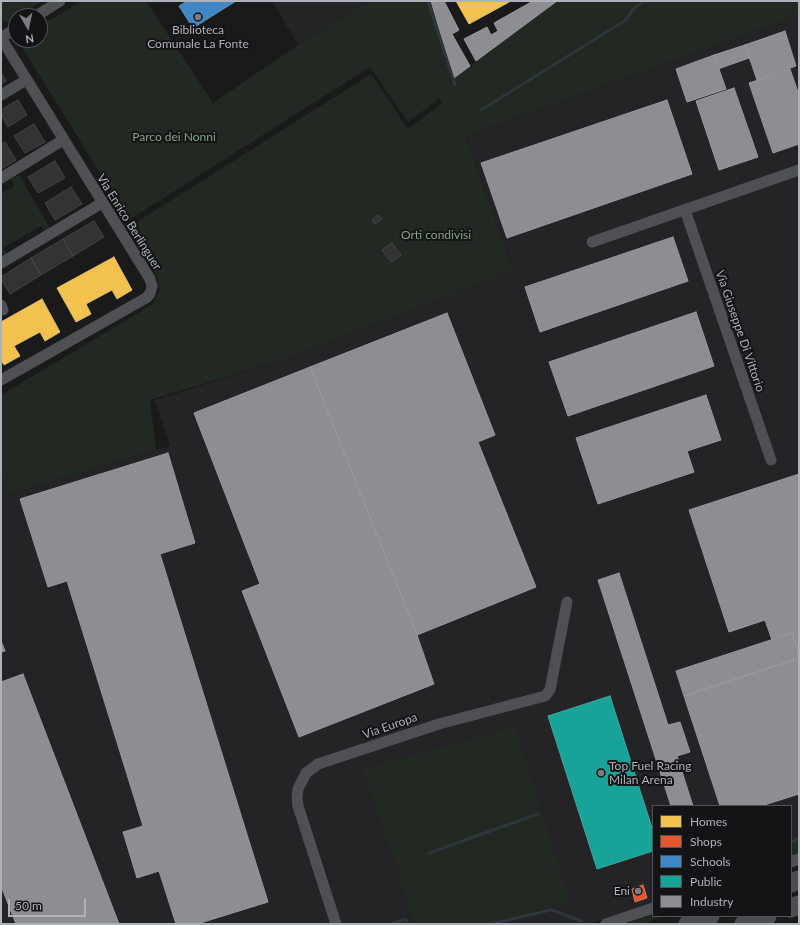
<!DOCTYPE html>
<html>
<head>
<meta charset="utf-8">
<style>
  body { margin:0 }
  #map { position:relative; width:800px; height:925px; overflow:hidden; background:#1a1a1a; font-family:Lato,sans-serif }
  canvas { display:block }
  .frame { position:absolute; inset:0; border:2px solid #adb1ba; pointer-events:none }
  .legend { position:absolute; left:652px; top:805px; width:140px; height:112px; box-sizing:border-box; background:#141416; border:1px solid #515358; margin:0; padding:5px 7px; list-style:none; font-size:12px; color:#adb1ba }
  .legend li { display:flex; align-items:center; gap:8px; height:20px }
  .legend b { width:20px; border:1px solid #515358 }
  .north { position:absolute; left:8px; top:8px; width:40px; height:40px; box-sizing:border-box; background:#141416; border:1px solid #515358; border-radius:50%; rotate:171deg; font-size:11px; font-weight:700; line-height:16px; text-align:center; color:#adb1ba }
  .north::after { content:''; display:block; margin:auto; width:14px; height:18px; background:#7a7c82; clip-path:polygon(50% 0,100% 100%,50% 72%,0 100%) }
  .scale { position:absolute; left:8px; top:899px; width:78px; height:18px; box-sizing:border-box; border:2px solid #adb1ba; border-top:0; padding-left:5px; font-size:12px; line-height:14px; white-space:nowrap; color:#adb1ba; -webkit-text-stroke:3px #141416; paint-order:stroke }
</style>
</head>
<body>
<div id="map">
<canvas width="800" height="925"></canvas>
<div class="frame"></div>
<ul class="legend">
<li><b style="height:11px;background:#f2c14e"></b>Homes</li>
<li><b style="height:11px;background:#e4572e"></b>Shops</li>
<li><b style="height:11px;background:#3f88c5"></b>Schools</li>
<li><b style="height:11px;background:#17a398"></b>Public</li>
<li><b style="height:11px;background:#8d8d92"></b>Industry</li>
</ul>
<div class="north">N</div>
<div class="scale">50 m</div>
</div>
<script>
const g = document.querySelector('canvas').getContext('2d');
g.lineJoin = 'round';
function paint(path, color) { g.fillStyle = color; g.fill(path, 'evenodd'); }
const shape = rows => new Path2D(rows.map(r => 'M' + r).join(''));
function stroke(path, color, width, dash) { g.strokeStyle = color; g.lineWidth = width; g.lineCap = dash ? 'butt' : 'round'; g.setLineDash(dash || []); g.stroke(path); }
function label(font, color, halo, rows, align = 'center') {
  g.font = font + ' Lato,sans-serif'; g.lineWidth = 4; g.setLineDash([]); g.textBaseline = 'middle'; g.strokeStyle = halo; g.fillStyle = color; for (const [text, x, y, turn = 0] of rows) {
    g.save(); g.translate(x, y); g.rotate((+turn || 0) * Math.PI / 180); g.textAlign = isNaN(turn) ? turn : align; if (halo) g.strokeText(text, 0, 0); g.fillText(text, 0, 0); g.restore();
  }
}
const built = shape([
  [272,1,369,1,298,45],
  [799,15,799,835,791,837,791,806,653,806,653,902,590,924,1,924,1,473,9,495,170,446,155,400,285,359,513,269,466,136]
]);
const green = shape([
  [1,1,42,1,18,16,16,16,16,17,8,22,1,20],
  [82,1,146,1,213,103,298,45,369,1,431,1,454,78,557,1,799,1,799,15,466,136,513,270,285,359,150,400,156,450,8,495,1,473,1,395,153,304,159,291,158,278,129,227,371,74,408,129,442,103,439,99,408,122,370,67,129,220,20,44,20,40,40,40,40,26],
  [19,175,50,228,44,231,41,226,3,248,6,253,1,256,1,193,15,186,11,179],
  [515,727,570,901,491,924,415,924,394,858,362,769],
  [799,835,799,854,791,857,791,837],
  [653,914,653,916,663,916,643,924,626,924]
]);
const homes = shape([
  [456,1,511,1,469,24,456,1],
  [114,257,132,290,117,299,112,290,86,304,91,314,76,322,57,288,114,257],
  [42,299,60,332,45,341,40,332,14,346,20,356,4,365,1,360,1,322,42,299]
]);
const shops = shape([
  [643,885,647,898,635,902,632,889,643,885]
]);
const schools = shape([
  [187,1,236,1,193,28,179,6,187,1]
]);
const public = shape([
  [610,696,653,831,653,851,597,869,548,716,610,696]
]);
const industry = shape([
  [431,1,444,1,459,30,452,34,470,66,454,78,431,1],
  [533,1,557,1,476,61,464,39,487,27,491,35,498,31,494,23,533,1],
  [785,31,796,66,757,80,745,45,785,31],
  [745,45,749,58,718,69,714,55,745,45],
  [714,55,726,89,687,102,676,69,714,55],
  [790,69,799,95,799,144,773,153,749,83,790,69],
  [734,88,758,157,719,170,696,101,734,88],
  [667,100,692,174,507,238,481,163,667,100],
  [673,237,688,281,540,332,525,287,673,237],
  [696,312,714,366,568,416,549,362,696,312],
  [447,313,495,435,478,442,536,587,417,635,310,367,447,313],
  [310,367,417,635,434,684,299,737,242,591,260,584,194,413,310,367],
  [706,395,721,440,687,451,694,472,598,504,576,438,706,395],
  [168,453,195,543,160,554,268,902,197,924,176,924,159,871,137,878,123,832,143,826,67,581,48,587,20,499,168,453],
  [799,474,799,654,792,633,772,640,765,620,729,632,689,510,799,474],
  [619,573,668,725,680,722,690,752,677,756,693,806,671,806,598,580,619,573],
  [792,633,799,654,799,658,684,696,676,671,792,633],
  [1,641,5,651,1,652,1,641],
  [799,658,799,794,761,806,720,806,684,696,799,658],
  [23,674,119,924,16,924,1,886,1,682,23,674]
]);
const stream = shape([
  [428,1,455,85],
  [481,110,626,20,633,9,644,1],
  [791,842,799,839],
  [429,853,538,814],
  [390,924,406,919,407,924],
  [490,924,551,910,582,921]
]);
const building = shape([
  [1,73,6,81,1,84,1,73],
  [18,100,27,115,8,127,1,114,1,110,18,100],
  [34,124,45,142,25,153,14,136,34,124],
  [5,142,16,160,1,169,1,144,5,142],
  [55,161,65,178,38,193,28,177,55,161],
  [71,187,82,204,55,220,45,203,71,187],
  [378,215,382,219,375,224,372,220,378,215],
  [94,221,104,237,73,256,63,239,94,221],
  [63,239,73,256,41,275,31,258,63,239],
  [392,243,401,255,391,262,382,250,392,243],
  [31,258,41,275,10,294,1,279,1,277,31,258]
]);
const minor = shape([
  [36,16,60,1],
  [1,38,150,279,152,286,150,294,146,298,1,380],
  [1,38,16,28],
  [1,95,26,80],
  [1,178,63,140],
  [685,210,771,460],
  [592,242,799,170],
  [1,263,102,203],
  [1,305,3,310],
  [791,862,799,859],
  [336,924,298,806,297,797,298,789,306,773,318,764,439,724,545,696,550,690,567,602],
  [606,924,653,908]
]);
const trunk = shape([
  [791,883,799,880],
  [791,908,799,905],
  [688,924,710,916],
  [744,924,767,916]
]);
const markers = [
  [198,17,4,"#7a7c82"],
  [601,773,4,"#7a7c82"],
  [638,891,4,"#7a7c82"]
];
const poiNames = [
  ["Biblioteca",198,30],
  ["Comunale La Fonte",198,44],
  ["Top Fuel Racing",609,766,"left"],
  ["Milan Arena",609,780,"left"],
  ["Eni",630,891,"right"]
];
const parkNames = [
  ["Parco dei Nonni",174,137],
  ["Orti condivisi",436,235]
];
const streetNames = [
  ["Via Enrico Berlinguer",129,222,58],
  ["Via Giuseppe Di Vittorio",740,331,71],
  ["Via Europa",390,726,-19]
];
paint(built, '#242426');
paint(green, '#222923');
paint(homes, '#f2c14e');
stroke(homes, '#ddbc6e', 1);
paint(shops, '#e4572e');
stroke(shops, '#d47258', 1);
paint(schools, '#3f88c5');
stroke(schools, '#6094c2', 1);
paint(public, '#17a398');
stroke(public, '#44a7a2', 1);
paint(industry, '#8d8d92');
stroke(industry, '#97989e', 1);
stroke(stream, '#2e363c', 3);
paint(building, '#333334');
stroke(building, '#434446', 1);
stroke(minor, '#4f5053', 11);
stroke(trunk, '#4c4d50', 19);
for (const [x, y, r, color] of markers) { const dot = new Path2D(); dot.arc(x, y, r, 0, 2 * Math.PI); g.fillStyle = color; g.fill(dot); stroke(dot, '#141416', 1.5); }
label('12px', '#adb1ba', '#141416', poiNames);
label('12px', '#85a386', '#141416', parkNames);
label('12px', '#adb1ba', '#141416', streetNames);
</script>
</body>
</html>
